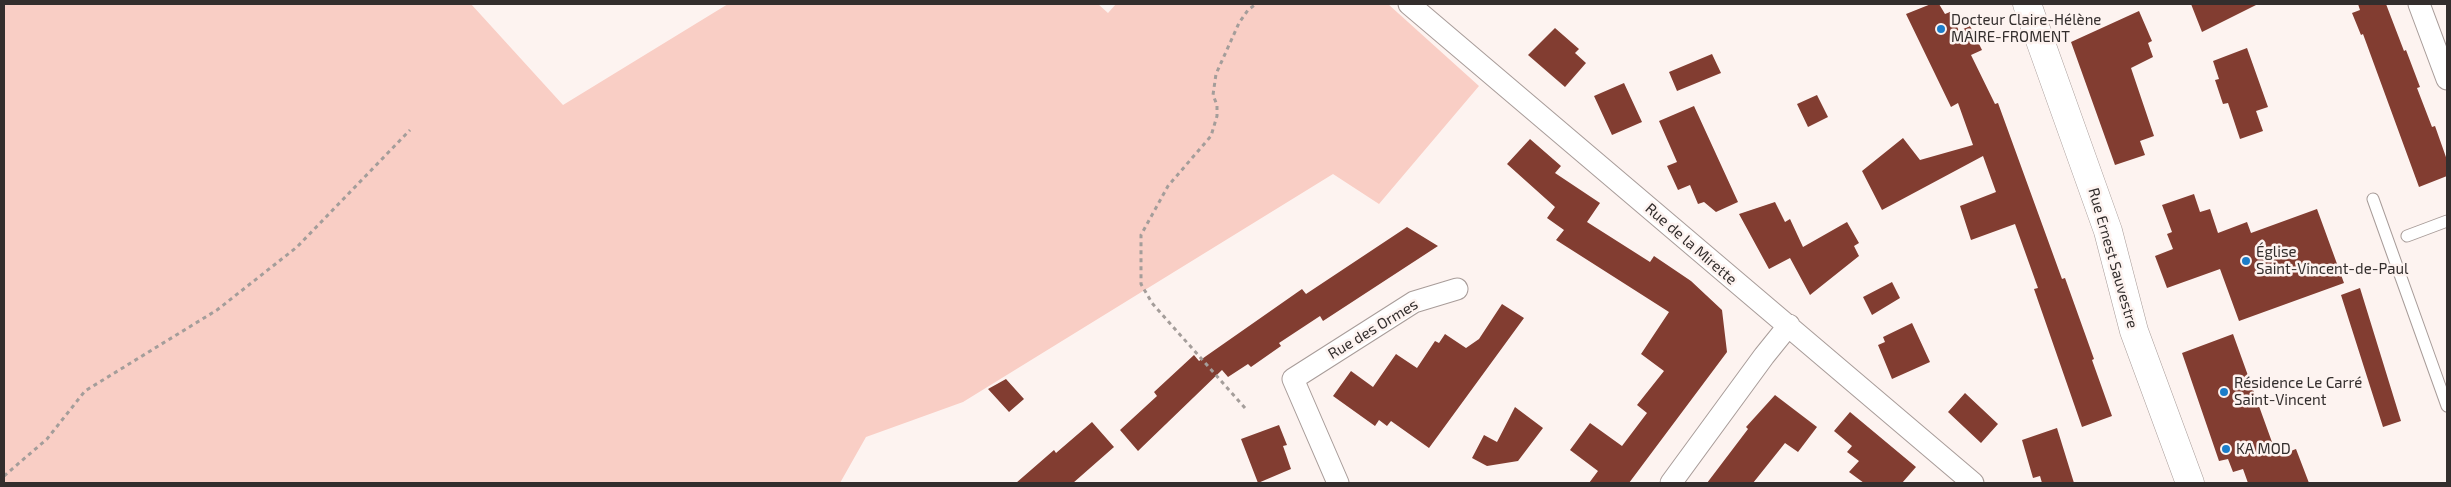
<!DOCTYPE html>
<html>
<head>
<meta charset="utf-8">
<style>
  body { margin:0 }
  #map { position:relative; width:2451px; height:487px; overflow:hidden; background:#fdf3f0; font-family:"Exo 2",sans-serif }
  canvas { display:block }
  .frame { position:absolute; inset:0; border:5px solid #332e2d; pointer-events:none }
</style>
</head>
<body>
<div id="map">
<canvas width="2451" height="487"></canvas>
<div class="frame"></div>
</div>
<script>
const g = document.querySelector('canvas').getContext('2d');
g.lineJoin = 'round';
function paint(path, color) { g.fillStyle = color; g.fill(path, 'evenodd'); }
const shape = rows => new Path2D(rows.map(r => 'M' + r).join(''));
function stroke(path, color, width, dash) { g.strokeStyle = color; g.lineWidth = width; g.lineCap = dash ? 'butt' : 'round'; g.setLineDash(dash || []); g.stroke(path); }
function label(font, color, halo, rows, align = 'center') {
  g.font = font + ' "Exo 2",sans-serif'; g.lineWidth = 5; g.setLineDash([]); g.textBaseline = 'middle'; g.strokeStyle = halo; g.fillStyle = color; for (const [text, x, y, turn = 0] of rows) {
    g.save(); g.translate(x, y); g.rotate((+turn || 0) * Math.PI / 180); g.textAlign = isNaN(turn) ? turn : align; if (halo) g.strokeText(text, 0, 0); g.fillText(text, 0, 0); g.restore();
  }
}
const green = shape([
  [4,4,471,4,563,105,728,4,1098,4,1108,13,1116,4,1388,4,1479,86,1379,204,1333,174,963,402,866,437,840,483,4,483]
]);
const building = shape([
  [1931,4,1939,4,1945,14,1950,12,1959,31,1970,26,1982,50,1971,55,1995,104,1998,103,2062,279,2065,278,2094,359,2092,360,2112,416,2082,427,2034,289,2038,288,2015,224,1971,240,1960,206,1996,192,1983,156,1882,210,1862,171,1903,138,1920,160,1973,145,1958,103,1951,107,1906,14],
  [2191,4,2258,4,2202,32],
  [2358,4,2386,4,2404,51,2406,50,2420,87,2417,88,2432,127,2435,126,2447,160,2447,176,2419,187,2363,34,2361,35,2352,13,2360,10],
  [2139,11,2152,41,2148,43,2153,57,2131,68,2154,136,2140,141,2145,155,2115,165,2071,42],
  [1555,28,1579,49,1575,53,1586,63,1565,87,1528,55],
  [2247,48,2268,107,2256,111,2263,131,2240,139,2228,103,2223,104,2215,80,2219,79,2213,61],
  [1712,54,1721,73,1677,91,1669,72],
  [1624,83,1642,122,1612,135,1594,96],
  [1817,95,1828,117,1808,127,1797,104],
  [1694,106,1738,202,1716,212,1704,202,1698,204,1690,185,1678,190,1667,166,1677,162,1659,121],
  [1530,139,1561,166,1555,173,1600,203,1587,222,1650,262,1654,256,1691,281,1722,310,1727,352,1629,483,1589,483,1598,471,1570,450,1590,423,1622,446,1647,413,1637,405,1664,371,1641,354,1669,312,1556,240,1564,230,1547,218,1555,207,1507,164],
  [2194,194,2200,212,2210,209,2218,233,2247,222,2251,233,2317,209,2344,283,2239,321,2220,269,2167,288,2155,256,2173,249,2167,234,2172,232,2162,205],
  [1775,202,1785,222,1790,219,1803,247,1847,222,1859,243,1854,246,1859,256,1810,295,1790,258,1769,269,1739,214],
  [1407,227,1438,246,1323,321,1320,316,1279,343,1281,346,1251,367,1248,364,1228,377,1222,370,1138,451,1120,430,1157,396,1154,392,1194,355,1199,361,1302,289,1306,294],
  [1892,282,1900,298,1872,315,1863,297],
  [2360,288,2401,421,2383,427,2341,295],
  [1502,304,1524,318,1429,448,1391,421,1387,426,1379,420,1375,426,1333,396,1351,371,1373,387,1396,354,1417,368,1435,341,1439,343,1445,334,1466,348,1479,339],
  [1912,323,1930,362,1892,379,1878,345,1885,342,1883,337],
  [2233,334,2277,456,2296,449,2309,483,2248,483,2243,469,2233,472,2228,459,2219,461,2182,353],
  [1006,379,1024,399,1009,412,988,389],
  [1965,393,1998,424,1981,443,1948,412],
  [1775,395,1817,427,1798,452,1785,443,1753,483,1707,483,1748,429,1746,427],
  [1515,407,1543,428,1518,461,1487,466,1472,458,1484,435,1497,442],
  [1850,412,1916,467,1902,483,1864,483,1849,472,1859,461,1847,452,1852,446,1834,431],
  [1092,422,1114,447,1073,483,1016,483,1054,450,1056,453],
  [1279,425,1287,445,1283,446,1291,469,1258,483,1241,439],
  [2057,428,2074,483,2042,483,2040,476,2033,478,2022,440]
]);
const path = shape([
  [1245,408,1152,303,1141,284,1141,235,1168,186,1211,136,1217,116,1217,105,1213,95,1216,74,1239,23,1248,10,1256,4],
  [4,476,47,439,85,391,217,310,297,247,410,130]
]);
const service = shape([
  [2373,199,2447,406],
  [2407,236,2447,221]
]);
const minor = shape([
  [1409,4,1973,483],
  [2419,4,2447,79],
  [1338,483,1293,379,1414,302,1457,289],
  [1671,483,1764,356,1789,325]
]);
const secondary = shape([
  [2027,4,2108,231,2134,331,2190,483]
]);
const markers = [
  [1941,29,5,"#1c7dc9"],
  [2246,261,5,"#1c7dc9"],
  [2224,392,5,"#1c7dc9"],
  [2226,449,5,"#1c7dc9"]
];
const poiNames = [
  ["Docteur Claire-Hélène",1951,20],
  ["MAIRE-FROMENT",1951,37],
  ["Église",2256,252],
  ["Saint-Vincent-de-Paul",2256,269],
  ["Résidence Le Carré",2234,383],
  ["Saint-Vincent",2234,400],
  ["KA MOD",2236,449]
];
const streetNames = [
  ["Rue de la Mirette",1691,244,41],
  ["Rue Ernest Sauvestre",2113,258,74],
  ["Rue des Ormes",1373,329,-31]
];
paint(green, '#f9cec5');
paint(building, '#823d31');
stroke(service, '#a89c99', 13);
stroke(minor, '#a89c99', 23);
stroke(secondary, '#a89c99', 29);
stroke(path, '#a49d9a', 3, [4, 4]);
stroke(service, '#fff', 11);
stroke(minor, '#fff', 21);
stroke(secondary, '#fff', 28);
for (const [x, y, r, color] of markers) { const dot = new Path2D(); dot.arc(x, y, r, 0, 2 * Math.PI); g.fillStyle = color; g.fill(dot); stroke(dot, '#fdf3f0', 2); }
label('15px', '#332e2d', '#fdf3f0', poiNames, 'left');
label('15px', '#332e2d', '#fdf3f0', streetNames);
</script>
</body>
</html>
